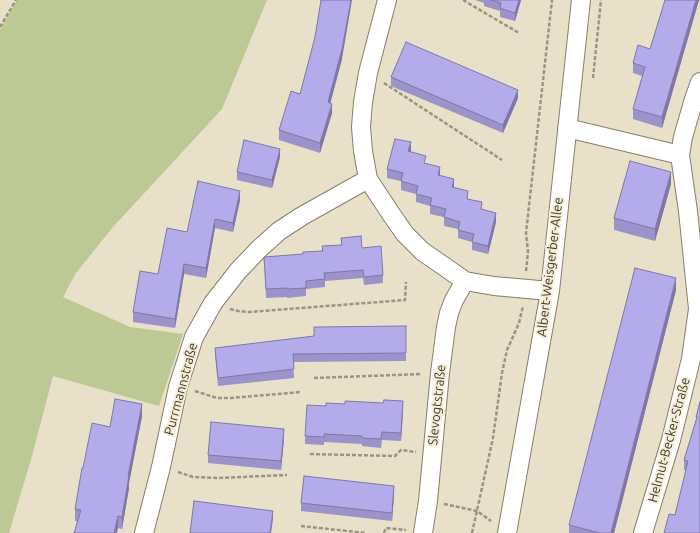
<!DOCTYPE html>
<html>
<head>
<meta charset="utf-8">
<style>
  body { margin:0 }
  canvas { display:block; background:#e8e0c8 }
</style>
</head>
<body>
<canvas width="700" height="533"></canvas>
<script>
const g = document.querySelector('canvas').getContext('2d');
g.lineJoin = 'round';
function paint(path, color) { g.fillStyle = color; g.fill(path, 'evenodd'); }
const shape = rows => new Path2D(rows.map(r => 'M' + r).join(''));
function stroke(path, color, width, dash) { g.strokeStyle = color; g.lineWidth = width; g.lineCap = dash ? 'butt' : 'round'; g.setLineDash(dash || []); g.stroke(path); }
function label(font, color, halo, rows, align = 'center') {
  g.font = font + ' Ubuntu,sans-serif'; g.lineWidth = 4; g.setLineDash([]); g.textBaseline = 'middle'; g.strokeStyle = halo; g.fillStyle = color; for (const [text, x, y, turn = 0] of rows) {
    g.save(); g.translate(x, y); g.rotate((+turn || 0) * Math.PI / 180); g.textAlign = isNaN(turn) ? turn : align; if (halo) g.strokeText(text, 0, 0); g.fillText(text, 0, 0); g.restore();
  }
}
const green = shape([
  [17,0,267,0,222,109,113,227,76,273,63,297,130,327,183,334,159,406,53,376,32,456,9,533,0,533,0,30]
]);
const path = shape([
  [463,0,519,33],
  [0,27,16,0],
  [593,78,601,0],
  [384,83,502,160],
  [526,271,528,252,526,233,552,0],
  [230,309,238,311,249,312,405,300,406,282],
  [314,378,422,374],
  [195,391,217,398,231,398,301,392],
  [310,454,395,456,401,450,416,452],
  [178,472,193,477,217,478,287,475],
  [444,504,477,511,491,521],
  [301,526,366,533],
  [384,533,386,528,406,530],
  [472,533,493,438,502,373,507,350,519,323,523,306]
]);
const street = shape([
  [387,0,368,73,363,102,361,127,363,151,368,179,391,214,405,234,422,251,465,281,494,286,550,291],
  [567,128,680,155],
  [144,533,161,467,178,387,194,337,213,303,238,271,259,249,279,231,302,216,368,179],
  [423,533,428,501,440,373,446,327,449,313,454,300,465,281],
  [507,533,550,291,581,0],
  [643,533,671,440,691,359,698,309,688,211,680,155,683,137,694,99,700,82]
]);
const wall = shape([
  [475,0,521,0,515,21,500,17,500,11,484,6,484,3],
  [665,0,700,0,700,1,699,0,662,128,633,119,633,109,642,76,633,73,633,63,650,49],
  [342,59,330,103,332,113,320,153,279,140,279,130,300,94],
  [391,77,518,98,503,133,391,86],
  [411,151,410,152,426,164,496,222,488,254,472,250,472,242,458,238,458,229,444,226,444,217,430,214,430,206,416,202,416,194,401,190,401,181,387,178,387,169],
  [280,157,272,188,237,180,237,172],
  [671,184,655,241,614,230,614,218],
  [240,200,233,232,215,228,206,278,184,274,175,328,133,322,133,312,187,232],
  [341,238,362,248,383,275,383,283,364,285,363,278,325,281,325,287,306,289,306,296,287,298,287,297,266,298,264,257,303,254,322,251,322,246,341,245],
  [676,290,614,533,569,533,569,525],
  [406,326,406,361,293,362,294,378,218,386,215,356,215,348],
  [700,402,700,533,675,515,686,470,684,470,684,460,696,421,696,417],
  [403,410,401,441,382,440,381,448,362,446,362,444,324,442,324,445,305,444,305,436],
  [142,416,129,483,129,488,122,529,75,521,75,509,83,468,110,427],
  [284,438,281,470,208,463,208,455],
  [394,494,392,521,301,511,301,503]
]);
const shadedWall = shape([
  [351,0,352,0,342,59,328,112,328,102],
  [519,0,521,0,515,21,515,13],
  [696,0,699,0,662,128,662,117],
  [518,90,518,98,503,133,503,125],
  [332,104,332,113,320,153,320,143],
  [411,142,411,151,408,160,408,151],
  [280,149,280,157,272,188,272,180],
  [440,167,440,176,438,175],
  [671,172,671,184,655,241,655,229],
  [454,179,454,187,452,187],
  [240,191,240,200,233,232,233,223],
  [496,213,496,222,488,254,488,246],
  [215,219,215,228,206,278,206,268],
  [184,264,184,274,175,328,175,319],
  [676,278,676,290,614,533,611,533],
  [403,401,403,410,401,441,401,433],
  [142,404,142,416,129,483,129,488,122,529,122,517,128,476],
  [284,429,284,438,281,470,281,461],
  [394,486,394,494,392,521,392,513],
  [273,511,273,519,271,533,270,533],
  [118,516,118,528,117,533,114,533]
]);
const building = shape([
  [321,0,351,0,342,49,328,102,332,104,320,143,279,130,291,91,300,94,315,37,321,0],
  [491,0,519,0,515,13,500,8,501,3,491,0],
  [665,0,696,0,662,117,633,109,645,67,633,63,638,45,650,49,665,0],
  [406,42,518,90,503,125,391,77,406,42],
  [395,139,411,142,408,151,426,156,424,163,440,167,438,175,454,179,452,187,468,191,467,199,482,202,481,209,496,213,488,246,472,242,474,234,458,230,460,222,444,217,446,209,430,205,432,198,416,194,418,186,401,181,403,173,387,169,395,139],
  [244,140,280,149,272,180,237,172,244,140],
  [630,161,671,172,655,229,614,218,630,161],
  [198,181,240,191,233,223,215,219,206,268,184,264,175,319,133,312,140,271,158,274,167,228,187,232,198,181],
  [361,236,362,248,381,246,383,275,364,277,363,270,324,273,325,279,306,281,306,288,287,289,287,288,266,289,264,257,303,254,303,252,323,251,322,246,342,245,341,238,361,236],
  [635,268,676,278,611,533,600,533,569,525,635,268],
  [406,326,406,353,293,354,294,369,218,378,215,348,314,336,314,327,406,326],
  [115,399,142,404,128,476,129,476,122,517,118,516,114,533,74,533,81,510,75,509,82,468,83,468,92,423,110,427,115,399],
  [384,400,403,401,401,433,382,432,381,439,362,438,362,436,324,434,324,437,305,436,307,405,326,406,326,403,345,404,345,401,383,403,384,400],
  [700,402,700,533,664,533,669,514,675,515,688,461,684,460,697,417,696,417,700,402],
  [211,422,284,429,281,461,208,455,211,422],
  [304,476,394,486,392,513,301,503,304,476],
  [194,501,273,511,270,533,190,533,194,501]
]);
const streetNames = [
  ["Albert-Weisgerber-Allee",550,267,-83],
  ["Purrmannstraße",181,389,-75],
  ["Slevogtstraße",437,405,-84],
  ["Helmut-Becker-Straße",669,440,-75]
];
paint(green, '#bcc994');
stroke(street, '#867f69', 20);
stroke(path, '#9a9483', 2.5, [4, 2]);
stroke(street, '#fff', 18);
paint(wall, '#9b93c9');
paint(shadedWall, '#7e78a4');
paint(building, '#b4abea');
stroke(building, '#7e78a4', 1);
label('13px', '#3e3b31', '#f5edd5', streetNames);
</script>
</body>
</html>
